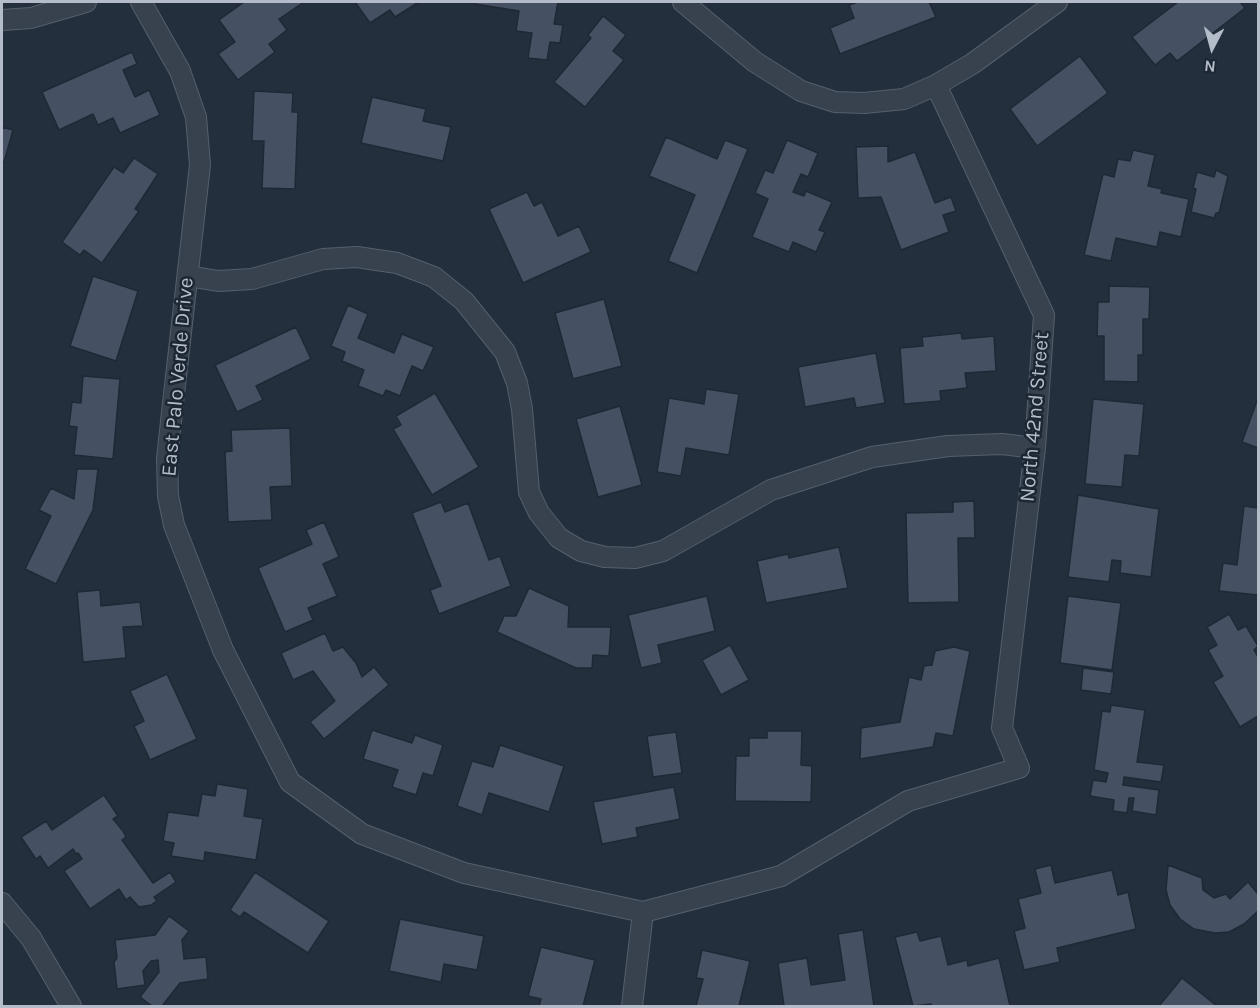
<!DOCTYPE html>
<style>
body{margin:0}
#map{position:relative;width:1260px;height:1008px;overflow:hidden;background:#242f3e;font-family:Karla,sans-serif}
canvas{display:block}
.frame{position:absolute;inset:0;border:3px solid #b4bcc9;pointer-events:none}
.north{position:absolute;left:1182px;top:18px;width:60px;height:60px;-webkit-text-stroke:4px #1d2633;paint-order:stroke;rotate:186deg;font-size:16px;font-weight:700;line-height:24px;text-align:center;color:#b4bcc9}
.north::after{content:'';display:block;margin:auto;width:21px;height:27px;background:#b4bcc9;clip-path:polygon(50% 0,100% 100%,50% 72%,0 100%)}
</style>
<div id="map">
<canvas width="1260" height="1008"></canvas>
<div class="frame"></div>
<div class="north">N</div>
</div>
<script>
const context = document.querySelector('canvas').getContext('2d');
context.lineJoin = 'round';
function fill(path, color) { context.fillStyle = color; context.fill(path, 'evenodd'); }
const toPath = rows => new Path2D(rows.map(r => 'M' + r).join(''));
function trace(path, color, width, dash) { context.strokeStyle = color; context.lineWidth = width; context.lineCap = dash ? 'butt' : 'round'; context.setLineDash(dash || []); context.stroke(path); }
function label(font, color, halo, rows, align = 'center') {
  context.font = font + ' Karla,sans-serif'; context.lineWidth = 5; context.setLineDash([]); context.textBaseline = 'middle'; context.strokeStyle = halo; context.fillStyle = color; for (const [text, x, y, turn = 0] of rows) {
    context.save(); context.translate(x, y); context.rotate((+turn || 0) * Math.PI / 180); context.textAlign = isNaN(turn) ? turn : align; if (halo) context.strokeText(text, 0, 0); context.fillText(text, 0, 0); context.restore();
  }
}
const building = toPath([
 [244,2,304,2,279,19,287,30,269,44,275,52,238,80,218,54,235,42,219,20,244,2],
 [355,2,419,2,395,17,390,10,370,23,355,2],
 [476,2,558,2,554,24,563,25,560,43,550,42,547,60,528,58,532,33,516,31,519,11,475,4,476,2],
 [858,2,929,2,936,17,840,54,830,28,854,18,849,5,858,2],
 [1178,2,1240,2,1245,8,1177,61,1170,53,1155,65,1132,37,1178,2],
 [603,16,626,35,613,51,624,60,585,107,554,82,591,38,588,35,603,16],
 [132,52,137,64,123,70,135,97,149,90,160,115,120,133,113,118,98,125,93,114,59,130,42,92,132,52],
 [1080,56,1108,93,1037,146,1010,109,1080,56],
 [254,91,293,93,292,112,298,112,295,189,262,188,264,141,252,141,254,91],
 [372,97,426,109,423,121,451,127,443,161,361,143,372,97],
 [2,127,13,130,4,162,2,162,2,127],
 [666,137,717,159,725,140,748,149,697,273,668,261,695,195,649,176,666,137],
 [787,140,818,153,808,177,801,174,793,192,804,196,806,191,832,202,819,230,825,232,816,252,793,242,789,252,752,237,768,199,755,193,765,170,773,173,787,140],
 [888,146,888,162,915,152,935,203,951,197,956,211,943,215,949,232,901,250,881,197,858,198,856,147,888,146],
 [1133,150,1155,155,1148,186,1162,189,1161,193,1189,199,1181,237,1160,232,1157,247,1116,238,1111,261,1084,255,1103,174,1114,177,1118,159,1130,161,1133,150],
 [134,158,158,174,135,209,139,211,102,263,84,250,80,255,62,242,114,167,123,173,134,158],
 [1216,170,1228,176,1219,213,1216,213,1214,218,1191,212,1196,189,1193,188,1197,172,1214,177,1216,170],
 [527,192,534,206,542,202,558,236,579,226,591,252,523,283,489,209,527,192],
 [93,276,138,291,116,361,70,346,93,276],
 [1109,286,1150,287,1149,319,1143,319,1143,355,1138,355,1138,382,1104,381,1104,336,1097,336,1098,302,1109,302,1109,286],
 [604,299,622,366,573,379,555,313,604,299],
 [348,305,368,314,358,338,394,353,402,334,434,347,423,371,412,366,400,396,386,390,383,396,358,386,364,370,342,361,345,352,331,346,348,305],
 [296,327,311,359,256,386,263,400,237,412,215,365,296,327],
 [961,333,962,339,994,336,996,371,965,373,967,388,940,391,941,401,904,404,900,348,923,346,922,337,961,333],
 [876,353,885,403,856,408,854,398,805,407,798,367,876,353],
 [83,376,120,379,113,459,74,455,77,427,69,426,72,402,81,403,83,376],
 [706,389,739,394,729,455,686,448,681,476,657,472,669,398,704,404,706,389],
 [435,393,479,467,432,495,393,429,401,425,396,416,435,393],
 [1258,398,1258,448,1242,442,1258,398],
 [1093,399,1144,404,1139,456,1125,455,1122,487,1085,484,1093,399],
 [620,406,642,485,598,497,576,419,620,406],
 [290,428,292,486,270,487,272,520,228,522,225,452,232,451,231,430,290,428],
 [77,469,98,469,93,510,56,584,25,569,51,516,39,510,51,488,74,499,77,469],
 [1078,495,1159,509,1151,577,1120,573,1121,561,1112,560,1109,582,1068,577,1078,495],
 [974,501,975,538,958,538,959,602,908,603,906,513,953,512,953,502,974,501],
 [441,502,445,512,468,503,489,560,500,556,511,586,439,614,430,590,441,586,412,513,441,502],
 [1244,506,1258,508,1258,595,1219,591,1223,563,1237,565,1244,506],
 [324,522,339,557,323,564,337,596,308,608,313,620,285,632,258,568,312,544,306,530,324,522],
 [839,547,848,588,766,603,757,561,788,554,789,558,839,547],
 [529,588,569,606,568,627,611,627,609,656,593,655,592,668,576,668,497,632,504,616,516,616,529,588],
 [100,590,101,606,140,602,143,626,123,627,126,658,83,662,77,592,100,590],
 [707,596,715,631,658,645,662,663,641,668,628,615,707,596],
 [1068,596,1121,603,1112,670,1060,663,1068,596],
 [1229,614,1238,630,1246,626,1258,646,1254,650,1258,657,1258,716,1240,727,1213,682,1223,676,1208,650,1217,645,1207,627,1229,614],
 [325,633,333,651,343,647,356,663,362,677,374,667,389,685,324,739,310,722,335,701,313,671,293,680,281,653,325,633],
 [730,645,749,680,721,695,702,660,730,645],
 [954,647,970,651,953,736,936,733,933,747,860,759,861,728,900,722,909,677,921,680,924,666,932,665,935,651,954,647],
 [1083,668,1114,672,1111,694,1081,690,1083,668],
 [167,674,197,739,150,760,134,726,144,721,130,691,167,674],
 [1111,705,1145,710,1137,762,1164,765,1161,782,1124,777,1123,785,1159,790,1156,815,1132,811,1134,798,1129,798,1127,813,1113,811,1114,800,1090,796,1093,780,1106,782,1108,773,1094,770,1102,711,1110,712,1111,705],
 [372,730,412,743,415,735,443,745,433,776,423,773,416,795,392,787,398,770,363,759,372,730],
 [767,731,802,731,801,765,812,766,811,802,735,801,736,756,749,756,749,738,767,738,767,731],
 [676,732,682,773,653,777,647,736,676,732],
 [500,745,564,766,549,812,489,793,482,815,457,806,472,761,493,767,500,745],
 [217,784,248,789,244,816,263,819,256,860,205,852,204,861,171,856,174,843,163,841,168,812,198,816,202,794,215,796,217,784],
 [674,787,680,819,636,828,638,837,602,844,593,802,674,787],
 [104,795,118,816,113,819,123,831,126,837,122,840,153,883,170,872,176,882,154,897,157,901,151,905,139,907,130,897,126,900,119,889,90,909,64,871,82,859,78,853,76,854,73,849,48,868,40,856,36,859,21,837,46,821,52,830,104,795],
 [1051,865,1055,883,1112,870,1118,895,1128,892,1136,929,1057,948,1060,962,1024,970,1014,931,1025,928,1018,899,1041,893,1035,869,1051,865],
 [1168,865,1202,878,1203,890,1214,898,1226,894,1230,899,1248,882,1258,894,1258,911,1244,924,1229,932,1215,933,1194,929,1180,919,1170,905,1166,890,1168,865],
 [255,872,329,921,308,953,244,912,240,917,230,910,255,872],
 [169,916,189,931,182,940,184,959,206,957,208,979,180,983,162,1006,152,1006,140,997,159,972,158,960,151,961,143,971,145,985,117,989,114,962,117,958,115,940,155,935,169,916],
 [400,919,484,936,477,970,444,964,441,982,389,971,400,919],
 [863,930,874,1006,784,1006,778,963,807,958,811,985,845,980,838,934,863,930],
 [917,932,920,941,941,936,948,965,967,960,968,966,999,958,1010,1006,932,1006,931,1004,913,1006,895,937,917,932],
 [541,947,595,960,583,1006,539,1006,541,999,528,996,541,947],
 [702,950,750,961,739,1006,696,1006,703,979,696,978,702,950],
 [1182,978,1217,1006,1159,1006,1182,978]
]);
const street = toPath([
 [141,2,180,71,196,117,200,165,173,403,167,459,168,496,174,525,223,650,290,782,362,834,464,873,643,912,781,876,908,801,1019,768,1002,728,1035,448,1044,315,936,85],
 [683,2,755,62,801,91,835,102,864,103,904,99,936,85,972,64,1057,2],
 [2,20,31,18,86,2],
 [188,276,218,281,252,279,323,259,357,257,397,263,434,277,464,301,505,352,517,383,522,409,529,492,539,513,559,538,581,551,605,557,635,558,663,551,771,490,872,457,948,446,1002,444,1035,448],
 [2,903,31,938,71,1006],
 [632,1006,643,912]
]);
const streetNames = [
 ["East Palo Verde Drive",178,377,-85],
 ["North 42nd Street",1035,417,-85]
];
fill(building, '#455162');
trace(building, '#1f2835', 1.5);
trace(street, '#565f6c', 22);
trace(street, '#38414e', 20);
label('21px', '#b4bcc9', '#1d2633', streetNames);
</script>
